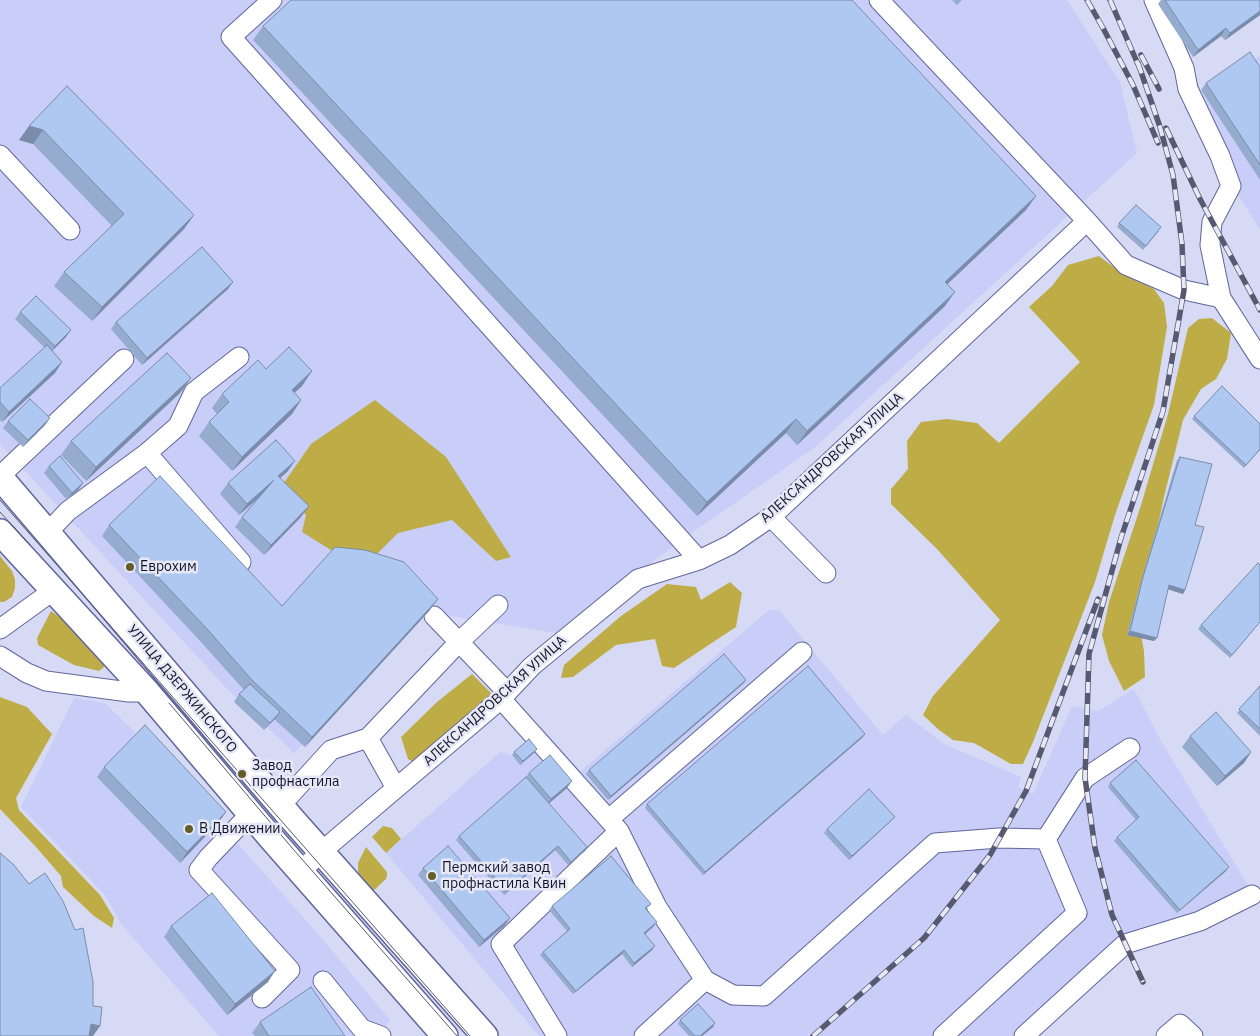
<!DOCTYPE html>
<meta charset="utf-8">
<style>
body{margin:0}
canvas{display:block;background:#d7daf4}
</style>
<canvas width="1260" height="1036"></canvas>
<script>
const context = document.querySelector('canvas').getContext('2d');
context.lineJoin = 'round';
function fill(path, color) { context.fillStyle = color; context.fill(path, 'evenodd'); }
const toPath = rows => new Path2D(rows.map(r => 'M' + r).join(''));
function trace(path, color, width, dash) { context.strokeStyle = color; context.lineWidth = width; context.lineCap = dash ? 'butt' : 'round'; context.setLineDash(dash || []); context.stroke(path); }
function label(font, color, halo, rows, align = 'center') {
  context.font = font + ' "IBM Plex Sans",sans-serif'; context.lineWidth = 5; context.setLineDash([]); context.textBaseline = 'middle'; context.strokeStyle = halo; context.fillStyle = color; for (const [text, x, y, turn = 0] of rows) {
    context.save(); context.translate(x, y); context.rotate((+turn || 0) * Math.PI / 180); context.textAlign = isNaN(turn) ? turn : align; if (halo) context.strokeText(text, 0, 0); context.fillText(text, 0, 0); context.restore();
  }
}
const built = toPath([
 [0,0,1067,0,1120,82,1137,153,814,448,696,530,556,633,425,612,294,753,231,693,0,444],
 [1260,56,1260,230,1184,107],
 [769,610,779,610,883,735,906,715,944,744,1021,777,1018,787,1033,794,1072,706,1098,711,1134,689,1160,739,1249,887,1177,920,1133,931,1115,941,1092,966,1013,1036,539,1036,386,853,500,752,512,755,542,728,581,771],
 [74,698,105,703,138,735,230,835,320,936,390,1020,378,1036,219,1036,122,925,105,895,21,807]
]);
const green = toPath([
 [1099,256,1123,274,1154,289,1164,303,1167,327,1154,405,1115,515,1095,582,1033,742,1023,764,1011,764,974,743,953,740,939,730,923,715,933,696,1000,620,937,549,891,504,891,489,908,469,907,441,921,422,947,419,977,423,999,443,1080,362,1029,307,1052,286,1068,265],
 [1212,318,1231,333,1227,359,1216,379,1201,389,1183,420,1164,497,1138,619,1144,651,1145,677,1124,691,1109,661,1102,635,1109,602,1141,505,1168,414,1188,328,1199,319],
 [375,400,446,457,511,557,496,561,452,520,398,533,377,554,334,552,302,532,306,515,281,487,311,444],
 [0,556,12,571,15,579,15,588,12,597,4,602,0,602],
 [730,582,742,593,736,627,674,668,662,666,655,639,616,645,573,677,561,678,564,665,621,616,667,584,696,587,701,600],
 [51,611,64,620,105,662,104,667,99,671,74,665,38,645,37,638],
 [472,674,495,697,413,762,408,759,401,737,437,702],
 [0,697,27,707,52,734,16,798,19,810,100,895,114,918,112,928,94,916,63,887,61,876,36,847,0,809],
 [383,826,392,828,401,839,386,853,372,837],
 [366,847,387,872,387,876,386,879,371,893,358,872,358,863]
]);
const minor = toPath([
 [272,0,231,37,699,560],
 [879,0,1087,221,1126,265,1184,290,1221,298,1260,359],
 [1154,0,1184,68,1188,89,1220,156,1231,186,1212,222,1210,245,1221,298],
 [0,155,70,230],
 [147,453,241,562],
 [0,476,124,359],
 [771,517,826,573],
 [48,532,68,511,147,453,178,426,194,392,239,357],
 [434,616,507,692],
 [0,629,54,590],
 [0,656,27,673,46,681,129,692,147,692],
 [501,699,619,831,501,944,557,1036],
 [396,788,368,738,459,642,498,605],
 [281,805,331,750,368,738],
 [251,813,208,858,199,870,290,970,262,998],
 [609,819,802,652],
 [619,831,657,907,705,980],
 [301,871,321,852,501,699,532,666,638,579,699,560,730,545,771,517,1087,221],
 [323,981,362,1029,381,1036],
 [644,1036,705,980,733,995,764,996,935,843,999,838,1046,839],
 [943,1036,1077,913,1046,839,1085,778,1130,748],
 [1024,1036,1125,944,1200,921,1252,895],
 [1166,1036,1180,1024,1193,1036]
]);
const major = toPath([
 [0,477,292,819,485,1036],
 [0,532,147,692,271,838,445,1036]
]);
const tram = toPath([
 [0,500,470,1036],
 [0,512,30,545],
 [169,703,293,849,457,1036]
]);
const rail = toPath([
 [1087,0,1103,28,1133,85,1158,143],
 [1110,0,1140,69],
 [1141,55,1159,89],
 [1138,63,1160,127,1173,175,1182,244,1184,290,1163,411,1121,538,1089,654,1085,778,1095,848,1112,915,1143,982],
 [1166,128,1200,199,1260,310],
 [813,1036,924,938,990,855,1026,791,1098,599]
]);
const wall = toPath([
 [952,0,962,0,957,5],
 [1161,0,1260,0,1260,15,1225,40,1221,36,1193,57,1158,4],
 [263,26,1036,196,1026,210,947,284,945,306,797,445,786,433,697,516,253,40],
 [1260,67,1260,180,1201,90,1206,83],
 [67,86,194,215,184,229,92,321,54,286,64,272,112,226,33,144,19,140],
 [1119,223,1159,231,1143,250,1117,227],
 [233,282,228,289,142,365,111,329,116,322],
 [20,312,66,337,52,351,62,362,55,373,2,422,0,420,0,388,45,348,15,319],
 [266,369,312,371,302,386,294,393,301,400,292,414,232,471,199,436,209,422,217,414,212,408,222,394],
 [181,392,86,481,61,455,71,441],
 [1194,416,1260,424,1260,450,1244,468,1192,419],
 [50,418,45,425,23,447,3,428,8,421],
 [1180,457,1195,525,1185,590,1183,594,1168,589,1154,641,1127,635,1141,581,1177,460],
 [295,461,287,472,280,478,301,517,264,555,235,527,242,517,259,498,239,515,220,494,228,483],
 [49,466,83,483,78,490,67,500,44,473],
 [109,525,282,606,430,610,305,747,274,719,264,730,234,702,239,694,244,690,200,641,102,536],
 [1260,565,1260,622,1230,658,1198,629,1201,625],
 [744,683,608,800,586,774,589,770],
 [1260,686,1260,736,1237,713],
 [865,734,863,737,703,875,645,808,647,804],
 [1190,736,1251,752,1244,763,1217,786,1182,747],
 [514,752,535,752,520,765,512,755],
 [104,767,226,812,218,823,180,863,97,777],
 [529,773,567,788,549,803,585,851,568,865,555,850,504,895,456,840,459,836,526,777],
 [1110,783,1226,871,1177,913,1114,841,1117,837,1136,820,1108,787],
 [895,817,892,820,849,860,824,833,827,829],
 [423,868,510,918,504,926,479,947,418,875],
 [651,904,646,909,654,926,645,934,652,950,632,967,622,954,573,994,540,955,543,952,567,931,549,910,552,906],
 [171,926,268,982,227,1015,164,937],
 [680,1020,715,1023,713,1027,702,1036,689,1036,678,1024],
 [260,1022,345,1036,255,1036,252,1033]
]);
const shadedWall = toPath([
 [1260,11,1260,15,1225,40,1230,33],
 [1226,28,1221,36,1193,57,1198,50],
 [29,126,43,130,33,144,19,140],
 [1036,196,1026,210,935,296,945,282],
 [194,215,184,229,92,321,102,307],
 [233,282,228,289,142,365,147,358],
 [955,292,945,306,797,445,807,431],
 [71,330,66,337,50,353,55,346],
 [62,362,55,373,2,422,9,412],
 [312,371,302,386,282,404,292,390],
 [191,378,181,392,86,481,96,467],
 [301,400,292,414,232,471,242,457],
 [50,418,45,425,23,447,28,440],
 [796,419,786,433,697,516,707,502],
 [295,461,287,472,270,487,278,476],
 [274,480,267,490,239,515,247,504],
 [83,483,78,490,67,500,72,493],
 [309,506,301,517,264,555,271,545],
 [1169,585,1185,590,1183,594,1167,589],
 [438,599,430,610,305,747,312,737],
 [1130,631,1157,638,1154,641,1127,635],
 [746,680,744,683,608,800,611,796],
 [280,712,275,719,264,730,270,723],
 [865,734,863,737,703,875,705,872],
 [537,749,535,752,520,765,523,761],
 [1251,752,1244,763,1217,786,1225,776],
 [572,781,567,788,546,806,551,799],
 [226,812,218,823,180,863,187,852],
 [895,817,892,820,849,860,852,856],
 [558,846,555,850,504,895,507,891],
 [587,847,585,851,568,865,571,862],
 [1229,867,1226,871,1177,913,1180,910],
 [510,918,504,926,479,947,484,940],
 [657,922,654,926,642,937,644,933],
 [655,946,652,950,632,967,634,963],
 [624,950,622,954,573,994,576,991],
 [275,971,268,982,227,1015,235,1004],
 [715,1023,713,1027,702,1036,700,1036],
 [91,1024,100,1026,93,1036,83,1036]
]);
const building = toPath([
 [291,0,852,0,1036,196,945,282,955,292,807,431,796,419,707,502,263,26,291,0],
 [1165,0,1260,0,1260,11,1230,33,1226,28,1198,50,1165,0],
 [1250,52,1260,67,1260,165,1206,83,1250,52],
 [67,86,194,215,102,307,64,272,124,214,43,130,29,126,67,86],
 [1136,205,1161,227,1146,246,1119,223,1136,205],
 [202,247,233,282,147,358,116,322,202,247],
 [36,296,71,330,55,346,20,312,36,296],
 [47,345,62,362,9,412,0,402,0,388,47,345],
 [289,347,312,371,292,390,301,400,242,457,209,422,229,402,222,394,258,360,266,369,289,347],
 [167,353,191,378,96,467,71,441,167,353],
 [1222,386,1260,424,1260,449,1246,465,1194,416,1222,386],
 [30,399,50,418,28,440,8,421,30,399],
 [276,440,295,461,278,476,309,506,271,545,242,517,274,480,247,504,228,483,276,440],
 [60,456,83,483,72,493,49,466,60,456],
 [1180,457,1212,464,1195,525,1204,527,1185,590,1169,585,1157,638,1130,631,1143,577,1180,457],
 [160,476,282,606,335,547,365,550,404,562,438,599,312,737,252,680,208,630,109,525,160,476],
 [1258,563,1260,565,1260,622,1232,655,1201,625,1258,563],
 [724,654,746,680,611,796,589,770,724,654],
 [808,666,865,734,705,872,647,804,808,666],
 [250,684,280,712,270,723,239,694,250,684],
 [1260,686,1260,729,1239,709,1260,686],
 [1216,712,1251,752,1225,776,1190,736,1216,712],
 [145,725,226,812,187,852,104,767,145,725],
 [529,739,537,749,523,761,514,752,529,739],
 [550,755,572,781,551,799,529,773,550,755],
 [1136,760,1229,867,1180,910,1117,837,1139,817,1110,783,1136,760],
 [526,777,587,847,571,862,558,846,507,891,459,836,526,777],
 [869,789,895,817,852,856,827,829,869,789],
 [448,846,510,918,484,940,423,868,448,846],
 [0,853,13,864,29,884,45,873,63,901,75,930,83,928,93,982,93,1006,102,1007,100,1026,91,1024,89,1036,0,1036,0,853],
 [611,856,651,904,645,908,657,922,644,933,655,946,634,963,624,950,576,991,543,952,570,929,552,906,611,856],
 [212,893,275,971,235,1004,171,926,212,893],
 [311,987,345,1036,269,1036,260,1022,311,987],
 [698,1004,715,1023,700,1036,695,1036,680,1020,698,1004]
]);
const markers = [
 [130,567,5,"#655c29"],
 [242,774,5,"#655c29"],
 [189,829,5,"#655c29"],
 [432,876,5,"#655c29"]
];
const streetNames = [
 ["АЛЕКСАНДРОВСКАЯ УЛИЦА",832,458,-42],
 ["УЛИЦА ДЗЕРЖИНСКОГО",182,689,50],
 ["АЛЕКСАНДРОВСКАЯ УЛИЦА",495,701,-42]
];
const poiNames = [
 ["Еврохим",140,567],
 ["Завод",252,766],
 ["профнастила",252,782],
 ["В Движении",199,829],
 ["Пермский завод",442,868],
 ["профнастила Квин",442,884]
];
fill(built, '#c9cef8');
fill(green, '#bead46');
trace(minor, '#61659d', 21);
trace(major, '#61659d', 28);
trace(minor, '#fff', 19);
trace(major, '#fff', 25);
trace(tram, '#575971', 1);
trace(rail, '#575971', 5.5);
trace(rail, '#e7e8f5', 4, [11]);
fill(wall, '#96accf');
fill(shadedWall, '#7a8ca9');
fill(building, '#afc8f1');
trace(building, '#7a8ca9', 1);
for (const [x, y, r, color] of markers) { const dot = new Path2D(); dot.arc(x, y, r, 0, 2 * Math.PI); context.fillStyle = color; context.fill(dot); trace(dot, '#e7e8f5', 2); }
label('14px', '#13142b', '#e7e8f5', streetNames);
label('14px', '#13142b', '#e7e8f5', poiNames, 'left');
</script>
